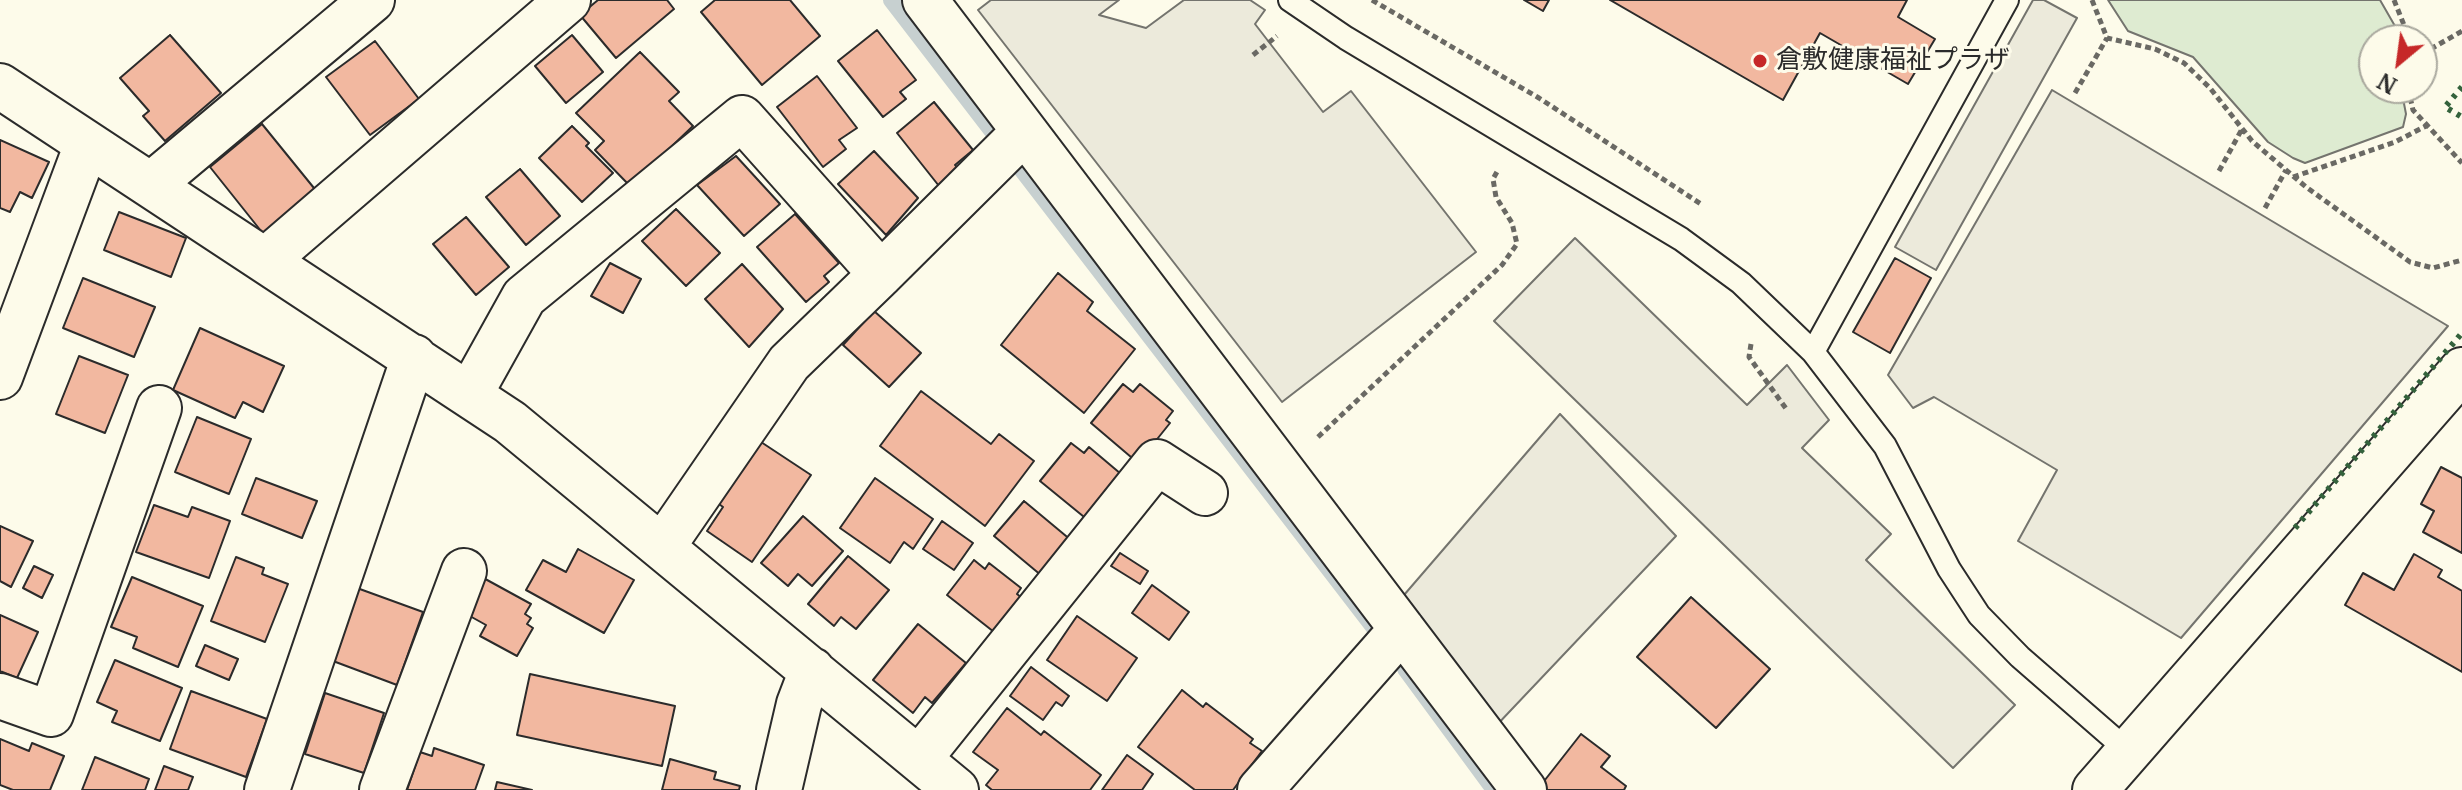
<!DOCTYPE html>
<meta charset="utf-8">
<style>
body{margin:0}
#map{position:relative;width:2462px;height:790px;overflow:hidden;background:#fdfbea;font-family:Merriweather,serif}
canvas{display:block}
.north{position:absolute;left:2358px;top:24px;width:80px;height:80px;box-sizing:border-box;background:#fdfbea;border:2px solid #a9a89e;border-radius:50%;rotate:209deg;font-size:22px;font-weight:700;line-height:32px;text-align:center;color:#2b2b2b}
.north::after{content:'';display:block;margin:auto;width:28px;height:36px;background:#c62828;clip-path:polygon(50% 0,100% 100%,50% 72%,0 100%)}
</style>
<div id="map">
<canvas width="2462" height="790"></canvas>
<div class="north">N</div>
</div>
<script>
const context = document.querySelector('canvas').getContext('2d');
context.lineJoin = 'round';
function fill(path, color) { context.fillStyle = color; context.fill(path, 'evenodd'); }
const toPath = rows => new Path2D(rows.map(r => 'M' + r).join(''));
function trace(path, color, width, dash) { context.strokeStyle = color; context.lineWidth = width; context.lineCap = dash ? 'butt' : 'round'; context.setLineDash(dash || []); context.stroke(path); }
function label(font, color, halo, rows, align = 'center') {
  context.font = font + ' Merriweather,"Noto Sans JP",serif'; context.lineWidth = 6; context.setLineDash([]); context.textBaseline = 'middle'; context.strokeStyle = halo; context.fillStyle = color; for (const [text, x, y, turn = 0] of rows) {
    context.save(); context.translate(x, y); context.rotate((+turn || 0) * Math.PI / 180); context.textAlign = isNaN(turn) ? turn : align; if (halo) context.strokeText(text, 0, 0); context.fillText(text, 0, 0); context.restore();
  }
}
const green = toPath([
 [2108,0,2380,0,2403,40,2374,40,2374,88,2401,88,2406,114,2403,127,2305,163,2293,158,2268,142,2193,57,2128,31,2108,0]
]);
const parking = toPath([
 [991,0,1119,0,1099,15,1146,28,1184,0,1250,0,1265,10,1255,24,1323,112,1351,91,1476,252,1282,402,978,10,991,0],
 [2033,0,2044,0,2077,18,1936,270,1895,247,2033,0],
 [2052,90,2448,326,2181,638,2018,541,2057,470,1934,397,1913,408,1888,375,2052,90],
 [1575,238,1747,405,1787,365,1829,420,1802,448,1891,534,1866,560,2015,705,1953,768,1494,321,1575,238],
 [1560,414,1676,536,1494,728,1398,602,1560,414]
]);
const stream = toPath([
 [891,0,1384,641],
 [1405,669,1494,790]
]);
const building = toPath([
 [598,0,667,0,674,9,616,58,580,15,598,0],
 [715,0,790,0,820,36,762,85,701,12,715,0],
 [1524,0,1549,0,1543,11,1524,0],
 [1610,0,1907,0,1898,17,1935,39,1908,84,1820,33,1783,100,1610,0],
 [877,30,916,80,900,92,906,99,883,117,838,61,877,30],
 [170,35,221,93,165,141,143,116,149,111,120,78,170,35],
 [572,35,603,72,566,103,535,66,572,35],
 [375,41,419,99,370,135,326,77,375,41],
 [640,52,679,92,669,101,693,126,630,186,595,150,604,141,576,113,640,52],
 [817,76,857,128,839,140,846,149,823,167,777,107,817,76],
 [934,102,973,150,955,165,959,170,939,186,897,133,934,102],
 [262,124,318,193,265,236,210,167,262,124],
 [572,126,589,143,586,146,613,173,582,202,539,158,572,126],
 [0,140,49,162,32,198,20,192,10,212,0,208,0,140],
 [874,151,918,198,886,235,838,184,874,151],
 [736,156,780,204,744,236,697,185,736,156],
 [520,169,560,216,526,245,486,197,520,169],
 [676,209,720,253,686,286,642,241,676,209],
 [119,212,186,238,171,277,104,250,119,212],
 [795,214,839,263,824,276,829,282,806,302,757,247,795,214],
 [466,217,509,267,476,295,433,244,466,217],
 [1895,258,1931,278,1890,353,1853,332,1895,258],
 [610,263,641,279,623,313,591,296,610,263],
 [742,264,783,309,749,347,705,299,742,264],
 [1058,273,1093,302,1087,311,1135,349,1084,413,1001,345,1058,273],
 [83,278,155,307,134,357,63,328,83,278],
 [874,311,921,353,889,387,843,345,874,311],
 [200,328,284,366,263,412,243,402,235,418,173,390,200,328],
 [79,356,128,375,105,433,56,414,79,356],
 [1123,384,1133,392,1140,384,1173,411,1166,420,1170,423,1138,463,1091,423,1123,384],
 [921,391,991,444,999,434,1034,461,985,526,880,446,921,391],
 [197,417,251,439,229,494,175,472,197,417],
 [761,442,811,475,752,562,707,531,723,507,719,504,761,442],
 [1071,443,1084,453,1089,447,1121,474,1089,521,1040,481,1071,443],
 [2441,467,2462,478,2462,553,2423,532,2434,511,2421,504,2441,467],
 [256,478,317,501,302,538,242,514,256,478],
 [875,478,933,519,913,549,904,542,890,563,840,528,875,478],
 [1024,501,1072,541,1042,576,994,536,1024,501],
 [154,505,188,517,192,507,230,521,209,578,136,552,154,505],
 [803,516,843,551,812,586,798,574,788,586,761,563,803,516],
 [942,521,973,543,954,570,923,549,942,521],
 [0,526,33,541,11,587,0,581,0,526],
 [578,549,634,580,604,633,526,590,543,560,566,572,578,549],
 [1120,553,1148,571,1140,584,1111,566,1120,553],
 [2414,554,2442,570,2438,577,2462,591,2462,672,2345,605,2363,573,2394,590,2414,554],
 [848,556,889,590,856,629,841,617,834,626,808,604,848,556],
 [236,557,264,568,262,574,288,584,265,642,211,621,236,557],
 [974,560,985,569,989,563,1021,588,1017,594,1022,598,994,632,947,595,974,560],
 [34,566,53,575,42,598,23,588,34,566],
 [478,575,531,604,525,614,531,618,527,624,533,628,517,656,480,636,486,625,459,610,478,575],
 [132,577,203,606,178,667,133,648,137,637,111,627,132,577],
 [1152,585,1189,612,1169,640,1132,613,1152,585],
 [357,588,423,612,397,685,317,655,357,588],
 [1691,597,1770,669,1716,728,1637,657,1691,597],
 [0,615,38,632,17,678,0,671,0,615],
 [1077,616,1137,658,1107,701,1047,660,1077,616],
 [918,624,966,663,932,703,925,697,913,713,873,680,918,624],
 [205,645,238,659,229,680,196,666,205,645],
 [115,660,182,688,160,741,112,722,117,711,97,702,115,660],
 [1031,667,1069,696,1062,706,1056,702,1043,720,1010,696,1031,667],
 [530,674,675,706,662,766,517,735,530,674],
 [1182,690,1203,707,1206,703,1253,739,1250,743,1262,751,1233,790,1195,790,1138,747,1182,690],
 [191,691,267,719,246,777,170,749,191,691],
 [325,693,384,713,364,773,305,754,325,693],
 [1007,708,1041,735,1044,731,1101,775,1090,790,992,790,986,785,998,770,973,752,1007,708],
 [1581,734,1610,756,1601,767,1626,786,1624,790,1547,790,1541,785,1581,734],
 [0,739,29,751,32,743,64,756,50,790,13,790,0,785,0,739],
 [434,748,484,765,475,790,407,790,420,752,432,756,434,748],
 [1127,755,1153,774,1142,790,1102,790,1127,755],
 [95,757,149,779,145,790,82,790,95,757],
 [670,759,716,772,714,779,740,786,739,790,662,790,670,759],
 [164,766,193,777,188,790,155,790,164,766],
 [497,782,532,790,495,790,497,782]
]);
const path = toPath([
 [1372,0,1539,98,1701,204],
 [2092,0,2107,38,2155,49,2184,63,2210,88,2252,141,2306,187,2410,262,2433,268,2462,260],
 [2394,0,2410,40],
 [2422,54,2462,31],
 [1253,55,1277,36],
 [2408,88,2413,110,2462,163],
 [2075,93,2107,38],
 [2219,171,2242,129],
 [2293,177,2395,142,2426,126],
 [2265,208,2286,170],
 [1751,344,1749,357,1787,410],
 [1318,437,1502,265,1517,244,1512,223,1496,197,1493,179,1498,170]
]);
const service = toPath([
 [1290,0,1346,38,1681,239,1741,283,1813,352,1885,446,1949,569,1979,615,2020,657,2128,751],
 [1813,352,2007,0]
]);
const minor = toPath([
 [925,0,1524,790],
 [0,86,510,422,956,790],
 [151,185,372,0],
 [266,260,568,0],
 [0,377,87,144],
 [470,394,524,297,742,118,881,274,1024,132],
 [663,546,789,363,881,274],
 [0,696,51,714,159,408],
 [919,759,1157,462,1205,493],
 [267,790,414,357],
 [382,790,464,571],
 [779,790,799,704,812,670],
 [1260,790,1402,629],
 [2095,790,2462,370]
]);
const hedge = toPath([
 [2462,87,2445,107,2462,117],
 [2295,528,2462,333]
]);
const markers = [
 [1760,61,8,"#c62828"]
];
const poiNames = [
 ["倉敷健康福祉プラザ",1776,61]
];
fill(green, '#deebd1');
trace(green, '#74746e', 2);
fill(parking, '#eceadb');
trace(parking, '#74746e', 2);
trace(stream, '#c7d0d0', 16);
fill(building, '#f2b8a0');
trace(building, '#2b2b2b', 2);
trace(service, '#2b2b2b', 26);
trace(minor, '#2b2b2b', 48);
trace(path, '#6a6964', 5, [6, 4]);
trace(service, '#fdfbea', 22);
trace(minor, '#fdfbea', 44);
trace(hedge, '#34623c', 6, [4, 6]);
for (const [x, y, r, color] of markers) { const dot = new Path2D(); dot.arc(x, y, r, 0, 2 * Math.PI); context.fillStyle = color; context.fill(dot); trace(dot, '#fdfbea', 3); }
label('26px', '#2b2b2b', '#fdfbea', poiNames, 'left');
</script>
